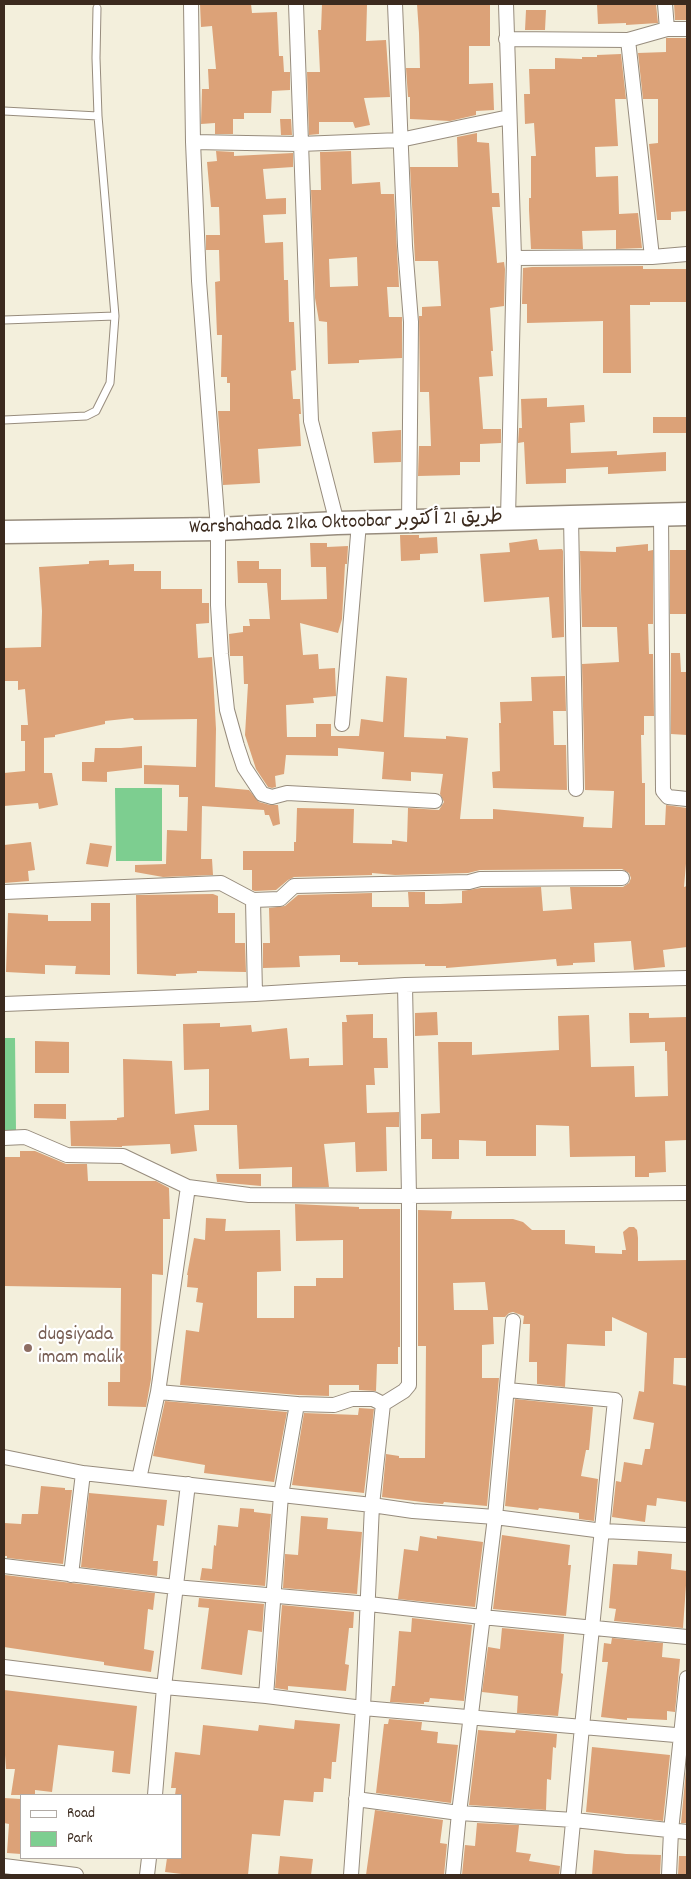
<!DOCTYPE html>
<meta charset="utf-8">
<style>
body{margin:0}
#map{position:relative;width:691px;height:1879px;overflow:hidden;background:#f3efdc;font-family:Dekko,sans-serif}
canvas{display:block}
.frame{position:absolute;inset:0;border:5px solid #3b2a1e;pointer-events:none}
.legend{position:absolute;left:20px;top:1794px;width:162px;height:65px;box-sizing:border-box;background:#fff;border:1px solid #b1aaa5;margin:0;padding:6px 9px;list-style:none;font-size:15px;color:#3b2a1e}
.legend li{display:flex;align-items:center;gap:10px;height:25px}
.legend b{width:25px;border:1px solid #b1aaa5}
</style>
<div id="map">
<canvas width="691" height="1879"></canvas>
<div class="frame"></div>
<ul class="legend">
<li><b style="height:6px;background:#fff"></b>Road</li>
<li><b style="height:14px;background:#7dce90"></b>Park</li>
</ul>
</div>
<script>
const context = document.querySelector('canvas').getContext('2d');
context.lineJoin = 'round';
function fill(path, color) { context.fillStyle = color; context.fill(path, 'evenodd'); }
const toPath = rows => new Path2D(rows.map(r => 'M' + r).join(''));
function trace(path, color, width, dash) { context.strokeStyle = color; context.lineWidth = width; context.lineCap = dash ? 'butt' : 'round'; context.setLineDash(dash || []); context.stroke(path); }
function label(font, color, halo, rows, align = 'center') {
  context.font = font + ' Dekko,"Playpen Sans Arabic",sans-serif'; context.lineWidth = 4.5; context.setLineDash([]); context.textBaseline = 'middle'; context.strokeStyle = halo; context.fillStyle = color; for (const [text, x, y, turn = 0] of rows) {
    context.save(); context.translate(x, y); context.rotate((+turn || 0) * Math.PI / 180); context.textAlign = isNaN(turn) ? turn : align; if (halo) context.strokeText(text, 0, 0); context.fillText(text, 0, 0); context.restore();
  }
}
const green = toPath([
 [115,788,162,788,162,861,116,861],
 [4,1038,15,1038,16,1132,4,1132]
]);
const building = toPath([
 [200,4,251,4,252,13,277,12,279,56,283,56,284,72,290,72,290,90,272,91,271,113,244,113,244,119,233,119,233,134,215,134,215,123,201,124,202,89,209,89,208,69,216,69,212,26,201,27],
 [322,4,367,5,366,41,386,40,390,97,364,98,370,125,355,128,353,122,319,122,319,134,309,135,307,72,320,72,318,30,321,30],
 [417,4,490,4,490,46,469,46,469,84,493,83,494,110,476,111,476,115,450,121,410,119,410,97,408,97,406,68,420,68,419,33],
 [597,4,656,4,658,23,626,25,626,23,598,24],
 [674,4,687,4,687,20,675,20],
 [526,10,546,10,545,30,525,30],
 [666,38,687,38,687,211,671,212,671,220,657,220,649,144,658,143,658,99,643,99,638,53,666,52],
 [621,54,626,99,615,99,618,146,595,147,596,177,618,176,619,214,638,213,642,248,616,249,616,230,582,231,583,249,531,249,529,210,529,198,531,198,531,156,536,156,534,123,525,124,524,94,530,94,529,69,555,69,555,58,582,59,582,57,597,57,597,55],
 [280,119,291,119,292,135,281,135],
 [477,133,477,142,489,143,492,193,499,193,500,207,492,207,497,263,504,262,505,269,504,306,490,308,493,351,491,351,493,376,479,377,483,429,501,429,501,443,480,444,480,462,460,462,460,475,418,476,419,446,431,446,429,392,420,392,419,316,422,316,422,307,441,306,438,261,415,261,410,167,458,167,457,137],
 [216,151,234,152,234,156,293,153,293,167,263,169,266,199,286,198,286,214,263,215,265,243,283,242,284,280,288,280,289,322,294,322,296,370,291,371,293,399,300,399,301,414,299,414,301,446,258,449,260,483,223,485,218,411,230,411,230,383,227,383,227,377,221,377,222,335,217,335,215,282,220,281,219,250,206,250,206,235,220,235,219,207,211,207,207,162,217,161],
 [351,151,352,184,380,182,381,194,394,194,399,287,387,287,389,317,402,317,402,358,359,360,359,363,328,364,327,322,319,321,315,298,311,190,321,190,320,152],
 [357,257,358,286,330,287,329,259],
 [643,266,643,269,687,269,687,302,650,302,650,305,630,305,631,373,603,373,603,321,527,323,527,304,522,304,523,268,532,267],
 [547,398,547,407,584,405,585,422,570,423,571,453,617,451,617,455,666,452,666,471,608,474,608,467,566,469,566,483,526,484,524,442,518,443,519,428,522,428,521,399],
 [653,417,687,417,687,433,653,433],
 [401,430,401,462,374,463,372,432],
 [400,535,419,535,419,538,437,537,438,553,420,554,420,560,401,561],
 [537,539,539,550,562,549,563,551,564,637,552,638,549,597,484,602,480,554,510,552,509,543],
 [310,543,327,543,327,547,348,546,347,564,345,564,342,619,338,633,300,623,303,655,318,654,319,669,335,668,336,696,313,698,314,703,286,705,287,737,316,737,316,724,331,724,331,736,359,736,361,719,383,722,386,676,407,678,404,737,446,739,446,736,468,738,460,819,493,819,493,809,584,817,583,827,612,828,614,791,585,790,582,664,619,662,617,627,582,627,580,551,616,552,616,547,648,544,648,551,653,550,653,624,648,624,649,654,653,654,654,716,644,716,644,735,641,735,642,783,645,783,645,825,665,825,666,805,687,808,687,852,684,887,687,886,687,947,663,950,665,967,634,970,631,941,594,943,595,962,573,963,573,965,557,966,556,959,446,968,446,966,425,966,425,964,358,965,358,962,340,962,340,955,299,956,300,967,263,968,263,943,270,943,269,908,285,906,298,895,372,893,372,907,409,907,408,892,425,892,425,904,440,904,462,903,462,891,481,888,541,887,543,911,572,909,570,887,623,887,629,883,631,878,629,873,622,869,480,870,468,873,395,875,372,873,372,875,294,877,288,880,276,890,255,891,252,890,252,870,243,870,243,851,294,851,294,842,296,842,297,808,354,809,353,843,392,844,392,840,407,842,408,808,439,810,444,802,440,794,443,774,411,772,411,781,382,779,384,752,338,748,338,756,286,755,284,774,275,776,276,787,272,788,268,787,256,769,245,735,248,684,244,684,243,656,230,656,229,634,243,632,243,626,250,626,249,619,270,619,267,583,238,583,237,561,259,561,259,569,281,569,281,600,327,599,326,567,311,567],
 [670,550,687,550,687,614,670,614],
 [109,560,109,565,134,564,134,571,161,571,161,589,202,589,202,603,209,603,209,623,196,624,198,658,212,657,216,729,215,787,249,790,259,802,270,805,278,805,280,824,273,826,269,815,265,815,264,810,202,806,201,859,212,859,213,875,163,877,135,872,135,865,166,864,167,830,187,831,188,797,179,797,179,785,144,784,144,765,196,767,197,719,134,720,133,718,105,721,105,724,55,735,55,737,44,738,44,773,52,773,58,805,39,809,38,803,4,806,4,773,25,771,25,741,21,741,21,725,28,725,25,689,18,690,18,681,4,681,4,648,41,647,42,611,39,567,89,564,89,561],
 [671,653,680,653,681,672,687,672,687,735,671,734],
 [565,676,566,711,553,711,554,745,566,745,567,790,493,788,492,772,500,771,499,723,501,723,500,702,532,701,531,677],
 [142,746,142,768,107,772,107,782,82,781,82,762,94,762,95,748,121,748],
 [31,842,35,870,28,871,29,881,4,883,4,845],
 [90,843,112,846,108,867,86,864],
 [213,894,218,896,218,913,235,913,235,943,245,943,246,972,197,971,197,973,176,974,176,976,137,974,136,895],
 [91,903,110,903,110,975,75,974,76,966,45,965,45,974,6,972,8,913,48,915,48,921,91,921],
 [437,1012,438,1035,415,1036,415,1013],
 [629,1013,649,1013,649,1018,687,1017,687,1140,665,1141,666,1172,649,1173,649,1177,635,1177,635,1156,570,1157,569,1126,536,1125,536,1156,486,1156,486,1141,459,1140,459,1159,432,1159,432,1139,421,1139,421,1114,440,1113,438,1042,472,1042,472,1055,559,1050,558,1016,589,1015,591,1067,634,1066,635,1097,668,1096,667,1051,665,1051,665,1042,630,1043],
 [373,1014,373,1038,387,1038,388,1068,374,1068,375,1085,366,1085,367,1113,399,1112,399,1127,386,1127,387,1171,356,1172,355,1142,324,1144,329,1187,292,1187,292,1167,239,1169,237,1125,194,1125,197,1151,171,1154,170,1144,122,1146,122,1147,71,1146,70,1121,117,1120,117,1118,124,1117,123,1059,172,1061,175,1114,209,1110,209,1069,184,1070,183,1024,220,1023,220,1027,251,1025,252,1032,287,1028,290,1059,309,1058,309,1066,343,1065,342,1022,347,1022,346,1015],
 [35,1041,69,1042,69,1073,35,1073],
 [34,1104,66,1104,66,1119,34,1118],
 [20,1151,35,1151,66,1164,87,1164,88,1181,156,1181,169,1188,170,1219,163,1219,163,1275,152,1274,151,1379,146,1407,108,1406,108,1382,120,1382,121,1288,4,1286,4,1157,20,1157],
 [216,1174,261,1174,261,1186,217,1182],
 [295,1204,359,1207,359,1209,400,1209,400,1347,398,1347,398,1364,377,1364,376,1391,359,1390,359,1385,329,1385,329,1396,298,1395,180,1385,186,1330,199,1332,203,1303,196,1302,198,1288,187,1287,188,1275,187,1275,194,1238,205,1240,206,1218,226,1219,225,1231,280,1230,281,1271,257,1272,257,1318,294,1318,294,1286,316,1286,316,1278,343,1278,343,1240,296,1241],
 [418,1210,452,1211,451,1219,513,1219,523,1222,532,1230,565,1230,565,1244,595,1246,595,1253,622,1254,622,1250,626,1250,623,1232,629,1227,634,1227,637,1230,638,1238,638,1261,687,1260,687,1358,674,1358,673,1384,687,1386,687,1502,657,1498,656,1506,647,1505,645,1522,612,1517,616,1481,621,1482,624,1462,642,1465,645,1449,650,1449,654,1423,633,1419,639,1391,644,1392,647,1333,612,1317,612,1331,605,1331,605,1346,567,1344,565,1387,537,1384,537,1362,529,1362,530,1324,523,1324,524,1316,513,1312,509,1313,505,1317,493,1317,494,1344,482,1345,482,1378,499,1378,487,1506,444,1502,443,1504,430,1503,382,1497,386,1454,399,1456,399,1458,425,1458,426,1346,418,1346],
 [485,1282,488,1310,454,1310,453,1283],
 [515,1399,593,1407,589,1450,586,1450,581,1476,598,1479,594,1521,579,1519,579,1513,539,1508,538,1510,505,1506],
 [165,1401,287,1412,274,1482,204,1473,205,1465,153,1456],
 [359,1408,374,1409,364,1493,292,1485,304,1413,358,1415],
 [41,1486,65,1488,65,1490,72,1490,63,1564,7,1558,7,1556,4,1556,4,1523,21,1524,22,1514,38,1514],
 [89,1493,167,1500,164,1526,157,1525,153,1561,158,1561,157,1576,81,1567],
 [240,1508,254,1509,254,1512,271,1514,265,1586,200,1580,202,1568,212,1569,214,1545,216,1546,218,1525,238,1527],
 [301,1516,328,1518,327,1529,362,1532,357,1594,283,1588,285,1554,298,1555],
 [502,1535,570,1545,568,1565,571,1565,566,1616,493,1609],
 [420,1536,437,1539,437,1536,483,1542,475,1607,398,1599,404,1549,418,1551],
 [638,1551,672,1554,671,1569,687,1571,683,1628,614,1621,616,1609,609,1608,613,1564,637,1565],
 [5,1575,155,1593,153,1610,148,1609,144,1649,154,1651,151,1672,104,1665,104,1662,4,1647],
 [199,1598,264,1604,262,1632,248,1630,242,1675,201,1669,209,1608,198,1607],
 [282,1605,354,1612,353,1628,349,1628,345,1664,349,1665,346,1691,288,1686,288,1690,275,1688],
 [412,1618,472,1625,464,1701,430,1698,429,1702,424,1702,424,1704,390,1702,392,1686,395,1686,399,1631,411,1632],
 [502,1628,564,1634,561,1673,563,1674,558,1716,517,1713,518,1696,482,1692,488,1647,500,1649],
 [612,1638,663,1643,662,1657,680,1659,675,1712,667,1711,667,1720,627,1718,627,1720,601,1717,608,1662,602,1662,604,1643,611,1644],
 [4,1690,137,1706,130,1774,112,1772,114,1751,58,1745,52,1792,35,1790,35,1795,11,1795,15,1769,6,1769,5,1755,4,1755],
 [389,1719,422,1722,421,1730,438,1732,437,1743,458,1745,451,1803,376,1793,384,1724,388,1724],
 [295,1720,340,1724,336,1762,332,1762,331,1779,324,1778,323,1792,314,1792,313,1802,284,1800,280,1836,252,1834,248,1875,190,1875,165,1872,167,1858,181,1858,181,1795,175,1795,176,1788,171,1788,175,1752,200,1755,203,1725,258,1731,259,1725,294,1729],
 [478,1730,515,1733,516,1730,557,1734,556,1748,553,1747,551,1780,547,1779,546,1810,469,1805],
 [592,1747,670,1755,663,1821,586,1812],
 [687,1760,687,1823,681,1823],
 [4,1798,21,1799,21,1854,7,1853,9,1824,4,1823],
 [375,1810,443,1820,440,1843,447,1844,444,1875,366,1875],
 [477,1823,519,1825,516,1852,531,1854,529,1861,560,1866,559,1875,462,1875,465,1845,475,1846],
 [594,1850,626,1854,661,1855,660,1875,592,1875],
 [280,1856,313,1859,311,1875,278,1875],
 [679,1856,687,1856,687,1875,678,1875]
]);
const service = toPath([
 [4,111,98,116],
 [4,320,115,316],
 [4,420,86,416,96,411,110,383,115,316,98,116,96,58,97,8]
]);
const minor = toPath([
 [191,4,193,142,199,281,218,529,218,605,221,654,227,710,237,746,244,767,262,794,272,797,287,793,435,801],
 [296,4,311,421,337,523],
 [395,4,405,246,411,322,409,522],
 [506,4,514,258,508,518],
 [665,4,667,29],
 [506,39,628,40,667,29,687,29],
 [628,40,652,257],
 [193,142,300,144,400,140,509,117],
 [514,258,652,257,687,254],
 [661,514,663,791,668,797,687,799],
 [571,517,576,789],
 [342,724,359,523],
 [4,892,221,883,253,900,280,899,294,886,469,882,480,879,622,878],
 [253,900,255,994],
 [4,1004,255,994,405,985,687,978],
 [4,1138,25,1137,67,1155,123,1156,188,1187,249,1195,409,1196,687,1193],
 [507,1390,615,1400,582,1727,568,1875],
 [158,1392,297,1404,334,1405,352,1399,373,1399,383,1404],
 [383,1404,404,1391,409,1385,409,1196,405,985],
 [4,1457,83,1473,372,1505,413,1511,495,1517,603,1531,687,1535],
 [139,1479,158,1392,188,1187],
 [4,1566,175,1587,369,1604,482,1617,687,1637],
 [71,1575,83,1473],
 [4,1667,164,1687,266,1696,363,1708,687,1736],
 [266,1696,281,1495,297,1404],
 [155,1795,164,1687,188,1484],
 [356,1799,459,1813,574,1820,687,1832],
 [4,1866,76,1875],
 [147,1875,149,1858],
 [351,1875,363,1708,372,1505,383,1404],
 [453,1875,459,1813,495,1517,513,1321],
 [669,1875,671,1831,687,1678]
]);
const primary = toPath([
 [4,532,218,529,337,523,687,514]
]);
const markers = [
 [28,1348,5,"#8d6e63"]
];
const streetNames = [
 ["Warshahada 21ka Oktoobar طريق 21 أكتوبر",346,524,-2]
];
const educationNames = [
 ["dugsiyada",38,1336],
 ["imam malik",38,1359]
];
fill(green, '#7dce90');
fill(building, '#dca278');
trace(service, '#978c7d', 9);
trace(minor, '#978c7d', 16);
trace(primary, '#978c7d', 25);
trace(service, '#fff', 7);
trace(minor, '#fff', 14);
trace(primary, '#fff', 22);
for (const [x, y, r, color] of markers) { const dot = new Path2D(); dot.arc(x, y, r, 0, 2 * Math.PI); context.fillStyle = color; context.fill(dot); trace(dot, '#fff', 2); }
label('20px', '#3b2a1e', '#fff', streetNames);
label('20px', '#785e54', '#fff', educationNames, 'left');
</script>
